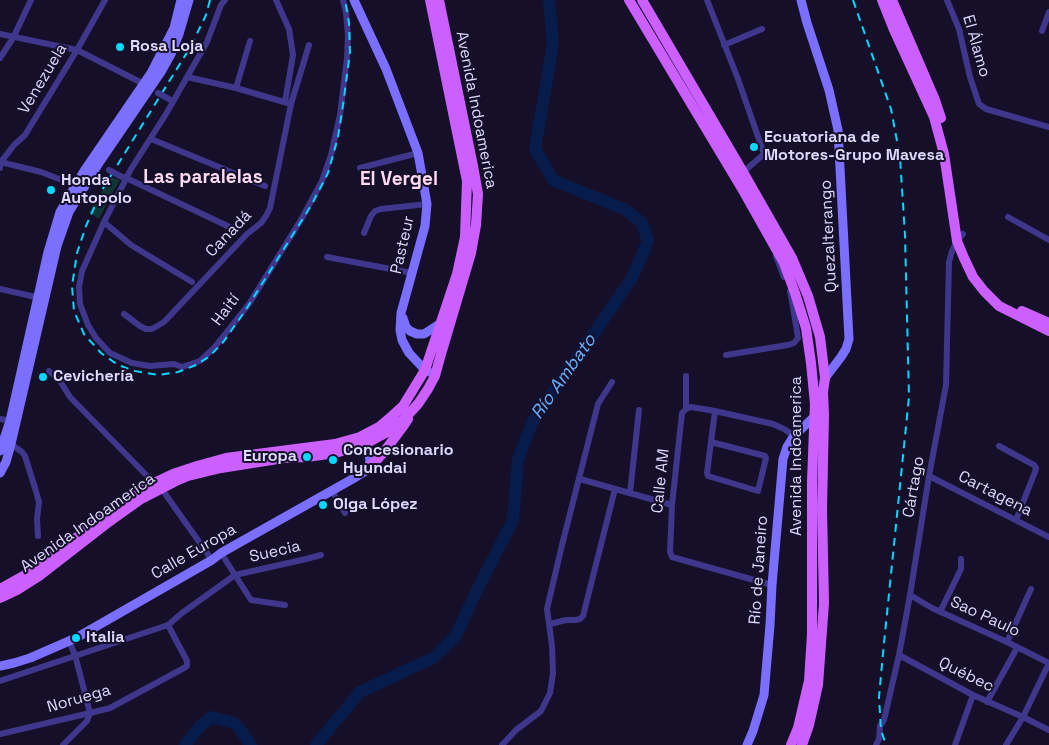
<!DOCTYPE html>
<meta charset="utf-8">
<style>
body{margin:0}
canvas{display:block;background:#150f2a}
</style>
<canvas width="1049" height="745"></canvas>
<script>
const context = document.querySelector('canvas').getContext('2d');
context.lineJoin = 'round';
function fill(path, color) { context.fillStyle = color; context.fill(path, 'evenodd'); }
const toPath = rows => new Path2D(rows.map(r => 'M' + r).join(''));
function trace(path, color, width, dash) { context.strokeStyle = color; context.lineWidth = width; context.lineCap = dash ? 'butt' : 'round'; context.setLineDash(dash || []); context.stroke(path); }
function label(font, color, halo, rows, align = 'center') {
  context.font = font + ' "Space Grotesk",sans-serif'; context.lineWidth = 4; context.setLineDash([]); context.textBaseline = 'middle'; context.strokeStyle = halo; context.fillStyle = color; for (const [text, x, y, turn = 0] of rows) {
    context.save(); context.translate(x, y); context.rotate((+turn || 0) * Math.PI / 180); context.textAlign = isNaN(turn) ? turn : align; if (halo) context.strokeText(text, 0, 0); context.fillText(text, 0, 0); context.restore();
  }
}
const green = toPath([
 [111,177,120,180,110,197,99,219,89,212]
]);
const river = toPath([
 [185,745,200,726,211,717,235,723,251,745],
 [316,745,360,692,433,658,456,636,476,592,513,520,518,460,532,423,632,278,648,241,642,223,626,210,553,180,535,149,553,44,549,0]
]);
const street = toPath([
 [225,0,221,5,207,42,187,77,166,114,131,169,104,222,82,271,79,287,80,304,88,325,96,338,110,353,132,363,150,366,174,364,182,367,200,361,214,348,249,304,302,218,322,181,331,155,340,115,347,58,348,36,346,12,343,0],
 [276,0,289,29,293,55,285,102],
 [707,0,738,79,764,154,741,174],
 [947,0,959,29,970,77,979,104,986,109,1049,127],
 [1042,31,1049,12],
 [0,34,77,50,146,85],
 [724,45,762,29],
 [0,58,13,38,31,0],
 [187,77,236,88,291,104],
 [236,88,250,41],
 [151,139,265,186],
 [0,162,41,172,77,186],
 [0,168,1,162,14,145,25,135,77,50,105,0],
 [360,168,418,153],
 [124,177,236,230],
 [1008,217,1049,240],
 [104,222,131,245,192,282],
 [364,233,371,216,375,211,381,209,427,204],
 [776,256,784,277],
 [327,257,412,273],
 [0,289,40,298],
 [124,314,140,326,146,329,152,329,164,322,247,234,261,223,266,216,270,208,291,104,309,45],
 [726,355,788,345,794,343,798,338,793,307,790,291],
 [49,371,60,381,70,397,154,483],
 [686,376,686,409,682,413,672,505,670,552,672,557,772,585],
 [686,409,691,407,715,411,773,424,784,429,794,436],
 [0,419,13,421],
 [711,442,765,456,766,458,758,491,708,476,707,473,715,411],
 [11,444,22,452,25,456,35,488,39,502,37,519,38,536],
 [999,446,1034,465,1036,468,1035,472,1016,520],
 [929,476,1049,537],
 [580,479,672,505],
 [161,488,212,560],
 [332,491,345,513],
 [630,493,639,410],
 [221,553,251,600,285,605],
 [910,595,932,608,1007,642,1049,663],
 [940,612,961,569,961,559],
 [550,624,566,620,576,620,580,619,583,616,615,489],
 [1007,642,1031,589],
 [899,655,973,695,1023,717,1049,730],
 [0,681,168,625,182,613,235,575,306,559,321,555],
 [987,702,1017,648],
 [0,734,90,713,110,708,184,668,187,666,187,661,168,625],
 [63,745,87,721,90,713,75,655,69,641],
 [502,745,516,730,541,711,550,693,553,673,552,646,547,609,562,545,598,404,612,382],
 [876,745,879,739,880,726,884,720,899,655,910,595,929,476,946,385,949,262,952,251,957,241,963,234],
 [955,745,973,695],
 [1006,745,1023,717,1049,663]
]);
const secondary = toPath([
 [354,0,386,69,418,153,427,204,425,226,401,313,400,330,402,340,409,353,425,370,429,372],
 [801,0,807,23,829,90,838,130,849,339,846,349,841,357,825,378],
 [403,318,406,327,410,331,417,334,424,334,441,323],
 [0,451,10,421,48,252,60,212,84,171,151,73,174,28,181,0],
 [0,473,6,462,11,444,57,246,69,212,99,163,161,72,171,54,179,34,189,0],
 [0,666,14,663,30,658,76,638,212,560,221,553,356,477,366,471,369,466,370,460,368,451,362,440],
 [747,745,753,731,764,695,770,625,772,585,783,459,787,447,794,436,815,416,818,416]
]);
const primary = toPath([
 [629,0,744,192,784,263,795,293,806,328,811,363,815,404,812,481,812,634,809,681,798,728,791,745],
 [642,0,743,172,792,258,808,296,820,337,825,378,823,392,824,415,822,509,824,603,818,685,809,725,802,745],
 [882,0,894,30,934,117,944,154,957,241,964,258,973,277,984,291,999,306,1049,331],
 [892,0,935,100,941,118],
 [1022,311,1049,323],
 [369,466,376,461,384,452,404,425,408,419],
 [0,589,34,570,124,501,154,483,173,474,197,466,226,458,335,444,360,437,379,427,392,416,403,406,425,370,457,274,465,237,467,181,430,0],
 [0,598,17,590,39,576,106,524,141,499,176,481,188,476,221,468,284,458,307,457,335,453,350,449,365,444,389,431,403,420,418,404,428,389,435,376,441,354,471,253,476,225,478,194,473,166,439,0]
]);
const rail = toPath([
 [210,0,206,15,191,46,102,190,86,226,77,253,72,286,74,311,84,334,101,353,118,365,135,371,159,375,178,372,196,365,210,356,224,341,245,311,312,204,328,173,338,137,343,105,350,52,349,23,345,0],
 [853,0,891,109,900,157,905,235,909,397,884,643,879,697,881,730,886,745]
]);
const streetBridge = toPath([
 [158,93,169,99],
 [109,170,122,177]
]);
const markers = [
 [120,47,5,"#04d8ff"],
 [754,147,5,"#04d8ff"],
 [51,190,5,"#04d8ff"],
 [43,377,5,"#04d8ff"],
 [307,457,5,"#04d8ff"],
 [333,460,5,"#04d8ff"],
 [323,505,5,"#04d8ff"],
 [76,638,5,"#04d8ff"]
];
const streetNames = [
 ["El Álamo",976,46,74],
 ["Venezuela",43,79,-59],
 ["Avenida Indoamerica",476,110,79],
 ["Canadá",229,234,-46],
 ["Quezalterango",829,236,-93],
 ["Pasteur",403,245,-77],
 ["Haití",226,310,-53],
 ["Avenida Indoamerica",797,456,-90],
 ["Calle AM",661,481,-84],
 ["Cártago",914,487,-80],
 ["Cartagena",995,494,27],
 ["Avenida Indoamerica",88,523,-35],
 ["Calle Europa",194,552,-30],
 ["Suecia",275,552,-13],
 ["Río de Janeiro",759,570,-86],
 ["Sao Paulo",985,617,25],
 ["Québec",966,675,26],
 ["Noruega",79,699,-16]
];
const poiNames = [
 ["Rosa Loja",130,47],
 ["Ecuatoriana de",764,138],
 ["Motores-Grupo Mavesa",764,156],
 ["Honda",61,181],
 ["Autopolo",61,199],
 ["Cevichería",53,377],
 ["Concesionario",343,451],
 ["Hyundai",343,469],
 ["Europa",297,457,"right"],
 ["Olga López",333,505],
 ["Italia",86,638]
];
const waterNames = [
 ["Río Ambato",564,377,-55]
];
const quarterNames = [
 ["Las paralelas",203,178],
 ["El Vergel",399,180]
];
fill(green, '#113435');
trace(river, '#071c4b', 12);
trace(street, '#3f378c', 6);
trace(secondary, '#7b6fff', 9);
trace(primary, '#cc5fff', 10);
trace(rail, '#04d8ff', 2, [8, 6]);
trace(streetBridge, '#3f378c', 6);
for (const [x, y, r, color] of markers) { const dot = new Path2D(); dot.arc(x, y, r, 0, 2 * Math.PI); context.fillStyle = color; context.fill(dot); trace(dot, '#150f2a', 2); }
label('16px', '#dfd8ff', '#150f2a', streetNames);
label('bold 16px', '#dfd8ff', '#150f2a', poiNames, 'left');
label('italic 18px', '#66b0ff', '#150f2a', waterNames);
label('bold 19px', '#ffdaf0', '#150f2a', quarterNames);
</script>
